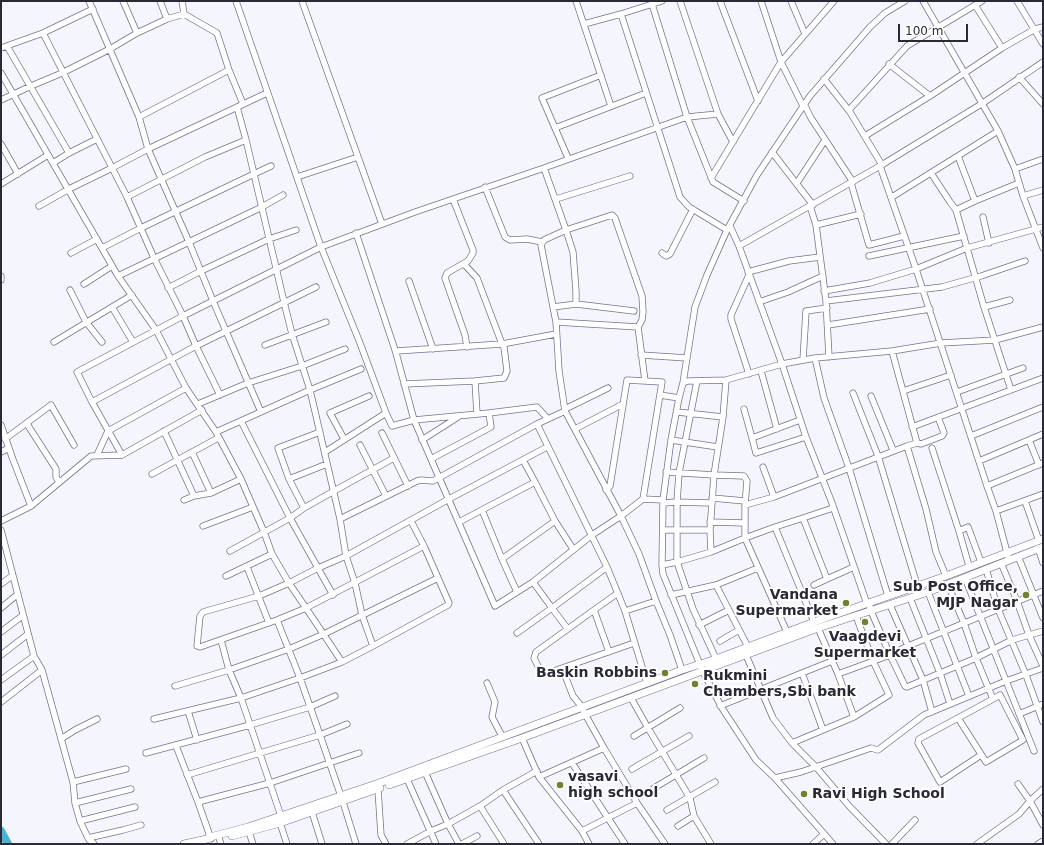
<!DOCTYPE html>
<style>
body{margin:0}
#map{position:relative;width:1044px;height:845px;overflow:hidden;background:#f5f6fd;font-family:"DejaVu Sans",sans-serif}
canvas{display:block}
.frame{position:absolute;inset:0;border:2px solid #2a2a37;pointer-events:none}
.scale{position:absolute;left:898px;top:24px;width:70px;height:18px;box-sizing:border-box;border:2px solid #2a2a37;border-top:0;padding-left:5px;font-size:12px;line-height:14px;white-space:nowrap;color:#2a2a37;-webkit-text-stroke:3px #fff;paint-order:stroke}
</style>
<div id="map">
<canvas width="1044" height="845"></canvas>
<div class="frame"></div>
<div class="scale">100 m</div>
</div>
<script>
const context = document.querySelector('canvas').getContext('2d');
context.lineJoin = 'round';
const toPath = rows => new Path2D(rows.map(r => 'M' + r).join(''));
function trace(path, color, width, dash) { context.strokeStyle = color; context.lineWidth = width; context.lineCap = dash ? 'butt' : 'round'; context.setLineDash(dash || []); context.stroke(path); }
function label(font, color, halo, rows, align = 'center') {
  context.font = font + ' "DejaVu Sans",sans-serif'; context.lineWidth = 4; context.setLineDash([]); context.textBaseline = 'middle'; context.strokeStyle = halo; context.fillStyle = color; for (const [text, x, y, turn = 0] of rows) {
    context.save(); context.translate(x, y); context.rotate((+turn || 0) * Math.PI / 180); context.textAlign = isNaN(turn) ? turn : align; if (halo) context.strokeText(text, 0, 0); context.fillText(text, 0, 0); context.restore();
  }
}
const river = toPath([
 [1,831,8,844]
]);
const minor = toPath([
 [89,1,139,117,148,149,189,242,213,301,261,412],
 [123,1,137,33],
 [160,1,167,19],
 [182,1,184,14],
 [236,1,321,247,360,343,386,413,392,426,414,420,495,606,533,582,552,608,517,633],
 [302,1,358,157],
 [576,1,611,106],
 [680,1,718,114,733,142],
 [720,1,758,101],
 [761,1,781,62,803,106],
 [791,1,805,34],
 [923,1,998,131,1015,169,1023,196,1043,248],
 [1017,1,1043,44],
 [652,4,687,117,713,182,744,201],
 [975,5,1002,48],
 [621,14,680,197,689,207,727,230],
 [584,24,621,14,662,1],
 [43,33,127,197,154,258,183,316,196,346,220,395],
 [7,46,69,153],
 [1,48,43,33,93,9],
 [889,64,930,96],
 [1,73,118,276,156,330,186,388,216,432,241,479,264,532,272,554,289,583,306,608,424,546],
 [1019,77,1043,104],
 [824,79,850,112,882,165],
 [1,100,31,86,62,73,110,49,137,33,167,19,184,14,217,33,229,70],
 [804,104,811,118,853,182],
 [849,110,907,46,982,1],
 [139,117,229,70,243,104],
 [555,128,542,98,601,75],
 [865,136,930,96,1002,48,1035,29,1043,27],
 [246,140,254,174,271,166],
 [1,144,18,174],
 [772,152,813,205],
 [958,156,975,201],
 [568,158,555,128,646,93],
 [53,163,69,153,97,139],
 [544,168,566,230,612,215,615,218,642,296,643,312,642,320,638,327],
 [1015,169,1043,159],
 [931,173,950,202,956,210,984,307],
 [297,177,358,157,382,224],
 [711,178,781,62,834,1],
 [797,183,825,140],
 [851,183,869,245,904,236],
 [1,184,48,155],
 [485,187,505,237,510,240,527,239,542,242],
 [1023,196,1043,190],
 [127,197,205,157,246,140,237,107],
 [892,197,998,131],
 [453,199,473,250,473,253,468,261,447,273,445,278,465,335,467,347],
 [556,199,630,176],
 [39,206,69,189,112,168,148,149,267,93],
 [810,206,816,225,861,214],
 [956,210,975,201,1019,183],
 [983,217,989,243],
 [816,225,826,301,829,357],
 [730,226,739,246],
 [356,233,396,353,414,420,489,413],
 [102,248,141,228,254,174,284,302,292,334,310,390,340,519,346,556,355,583,362,615,373,646],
 [71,253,97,239],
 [662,253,666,256,670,254,693,209],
 [869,256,964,236],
 [464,264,477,278,502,344,556,334],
 [748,272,789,261,820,257],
 [1,276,1,280],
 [118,276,262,207,283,195],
 [409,281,433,349],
 [84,284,112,266],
 [168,288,201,271,269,239,296,230],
 [70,290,86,322,102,342],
 [824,291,870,283,916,269,880,166,983,103,1043,62],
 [1010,300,984,307,1011,390],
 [826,301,942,287,981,276,1025,261],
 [759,302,788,292,823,276],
 [576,304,576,291,573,252,566,230,544,240,541,245,556,322,559,371,565,411,621,516,639,554,656,601,670,635,682,670],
 [112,307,133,342],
 [553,307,576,304,634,311],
 [556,322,638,327,645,381],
 [828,325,930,309],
 [54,342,132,295],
 [265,345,326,322],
 [396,351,502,344,504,347,507,371,504,378,475,381,404,384],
 [892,351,917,443,907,446,926,509,936,552,946,576],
 [641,355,687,358],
 [815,358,824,398,849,468,888,596],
 [803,360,806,311,827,308],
 [761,371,777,429],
 [749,374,731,319,731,315,749,275],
 [475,381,477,414],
 [697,381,679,473,677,502,677,562,693,609,717,661],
 [683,383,688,381,726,380,782,364,815,358,892,351,941,343,995,340,1043,327],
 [903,391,951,375],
 [957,392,1023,368],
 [853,393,878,456,917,585],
 [660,395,679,398],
 [871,396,893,450],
 [92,402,196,346,316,287],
 [198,404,248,383,302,366,345,349],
 [565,409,608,388],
 [744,409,752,438],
 [565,411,537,424,607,567,625,611],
 [723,417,726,380],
 [800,420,752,438,756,453,806,437],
 [241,421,290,518,333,595],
 [27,424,56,469,56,477,59,482],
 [1,425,12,457,31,506],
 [912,427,1043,378],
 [575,429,623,404],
 [164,431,194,496],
 [216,432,310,390,361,369],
 [382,433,408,486],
 [971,436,1043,407],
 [5,439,51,405,74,445],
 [344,439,330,413,369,396],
 [422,440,458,417],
 [671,440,718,447],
 [1029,440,1039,465],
 [917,443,921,444,942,436,944,433,938,417],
 [360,445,386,496],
 [932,448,959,531,968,527,981,562],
 [1,452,9,448],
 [192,452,211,493],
 [325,452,386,413],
 [97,455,108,431,186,388],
 [122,455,92,402,77,372,183,316,321,247,415,212,544,168,687,117,718,114],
 [431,459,491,427,489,413,537,407,548,419],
 [523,460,535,482],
 [979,461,1043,434],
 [763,467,774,497],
 [666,472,714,475,723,417,677,412],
 [152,474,218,438],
 [289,479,327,464],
 [987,486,1043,463],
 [606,490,610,486,627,380,662,382,643,499],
 [712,498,745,501],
 [184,500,194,496,211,493,241,479],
 [1025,501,1039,541],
 [663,503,677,502,711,503],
 [745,505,774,497,907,446],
 [304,508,289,479,278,448,320,432],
 [482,510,502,559,517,592],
 [996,511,1043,494],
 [340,519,417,481,421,480,433,481,537,424],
 [1,521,31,506,91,456,122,455,202,410],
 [555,521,573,549],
 [459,522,535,482,555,521,502,559],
 [710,522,745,523],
 [203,526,253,507],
 [775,527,803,518],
 [1,530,34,656,42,670,73,782,75,803,80,821,88,838,94,844],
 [664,530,710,530],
 [959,531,969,566],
 [1038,548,1043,563],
 [230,551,290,518,304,508,334,491,394,458],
 [1018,556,1043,618],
 [1009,560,996,511,987,486,916,269,967,248,1043,227],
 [1001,563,1017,601,1029,635,1043,666],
 [662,565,677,562,711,552,745,538,745,505,747,481,744,476,714,475,710,530,711,552],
 [247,567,269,623],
 [986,569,998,609,1026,675,1043,722],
 [226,576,272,554],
 [965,578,1034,751],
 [827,579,854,567],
 [533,582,592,535,621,516,643,499,663,500],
 [949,583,952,595,964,623,976,658,993,699,1000,695,1023,740,986,762,958,718,993,699],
 [1,584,12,576],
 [716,585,748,647],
 [814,585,827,579,803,518,833,508],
 [928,592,969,696],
 [671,595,716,585,758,568],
 [910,598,940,673,950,704],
 [869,603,871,611,890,655,905,686,907,687,976,658,1012,640,1043,631],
 [867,604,832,503,806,437,782,364,739,246,880,166],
 [890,605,923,680,932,712],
 [1,608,18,594],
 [594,610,618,593],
 [277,620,200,647,197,646,200,616,203,612,259,596,289,583,318,568,346,556,449,499,547,447],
 [699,625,729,610],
 [567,628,552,608,607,567],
 [818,628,838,674,854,717,823,730,802,673,832,661],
 [1,632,22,616],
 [787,632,745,538,775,527,814,622],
 [221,640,229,670,241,698,281,816],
 [720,641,739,630],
 [609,652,594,610,536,652,534,658,541,672,545,674,634,643],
 [1,655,28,634],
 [746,655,773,718,792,743,816,767,850,807,886,844],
 [342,662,373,646,448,605,449,603,424,546,411,521],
 [838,674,890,655,908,646,1043,591],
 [1,680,34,656],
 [487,683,495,702,492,717,502,736],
 [647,683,625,611,656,601],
 [175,686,229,670,289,649,324,634,438,578],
 [631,698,648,728,690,798,694,816,711,844],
 [1,702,42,670],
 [720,706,802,673],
 [188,711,197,740],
 [1019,714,1043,704],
 [854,717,889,695,873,661,856,616],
 [958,718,919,739,918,743,940,782,981,755],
 [154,719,241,698,300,678,342,662,306,608,277,620,300,678,320,735,187,775],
 [347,724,320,735,343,802,356,844],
 [634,736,680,708],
 [522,738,539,777,582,831,589,844],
 [61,739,75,730,97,719],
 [792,743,823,730],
 [176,746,198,802,211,839],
 [146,753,250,725,310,707,335,696],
 [572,763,625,844],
 [632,769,689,736],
 [537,771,503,790,539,844],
 [425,772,448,824,459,844],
 [539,777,604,748,585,714,582,707,573,696,562,668],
 [775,778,801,772,871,748,878,750,924,715,1006,681,1043,668],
 [407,779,436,844],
 [73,782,126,769],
 [1018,784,1030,801,1043,825],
 [654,788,704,758],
 [378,789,381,835,386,844],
 [198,802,270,783,359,753],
 [75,803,131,789],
 [637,803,665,844],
 [480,806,504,844],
 [667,810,715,782],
 [312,812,322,844],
 [80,821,135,807],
 [280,823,287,844],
 [678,826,694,816],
 [582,831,637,803,604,748],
 [249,832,253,844],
 [218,835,221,844],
 [89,840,88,838,123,830,141,825],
 [407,844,431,831,448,824,480,806,503,790],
 [462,844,477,836],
 [813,844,824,834],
 [833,844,775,778,756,760,722,708,703,672,663,574,662,565,663,500,671,440,679,398,683,383,695,307,707,275,727,230,757,175,810,96,870,27,885,13,905,1],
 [892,844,915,820],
 [977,844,1019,814,1030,801,1043,789],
 [1038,844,1043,841]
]);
const major = toPath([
 [389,785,522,738,818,628,928,592,1043,547],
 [232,836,280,823,380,788],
 [184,844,207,839,210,837,248,827,379,783,682,670,716,659,814,622,946,576,1043,539]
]);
const markers = [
 [1026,595,4,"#708130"],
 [846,603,4,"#708130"],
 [865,622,4,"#708130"],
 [665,673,4,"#708130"],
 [695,684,4,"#708130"],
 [560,785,4,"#708130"],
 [804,794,4,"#708130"]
];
const poiNames = [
 ["Sub Post Office,",1018,587],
 ["MJP Nagar",1018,603],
 ["Vandana",838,595],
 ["Supermarket",838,611],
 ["Vaagdevi",865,637,"center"],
 ["Supermarket",865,653,"center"],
 ["Baskin Robbins",657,673],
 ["Rukmini",703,676,"left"],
 ["Chambers,Sbi bank",703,692,"left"],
 ["vasavi",568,777,"left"],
 ["high school",568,793,"left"],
 ["Ravi High School",812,794,"left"]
];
trace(river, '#48b4d0', 8);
trace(minor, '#727392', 7);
trace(major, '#727392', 8);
trace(minor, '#fff', 5.5);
trace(major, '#fff', 7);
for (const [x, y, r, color] of markers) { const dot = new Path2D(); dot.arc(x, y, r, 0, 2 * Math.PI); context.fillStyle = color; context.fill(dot); trace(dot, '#fff', 1.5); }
label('bold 14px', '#2a2a37', '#fff', poiNames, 'right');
</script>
